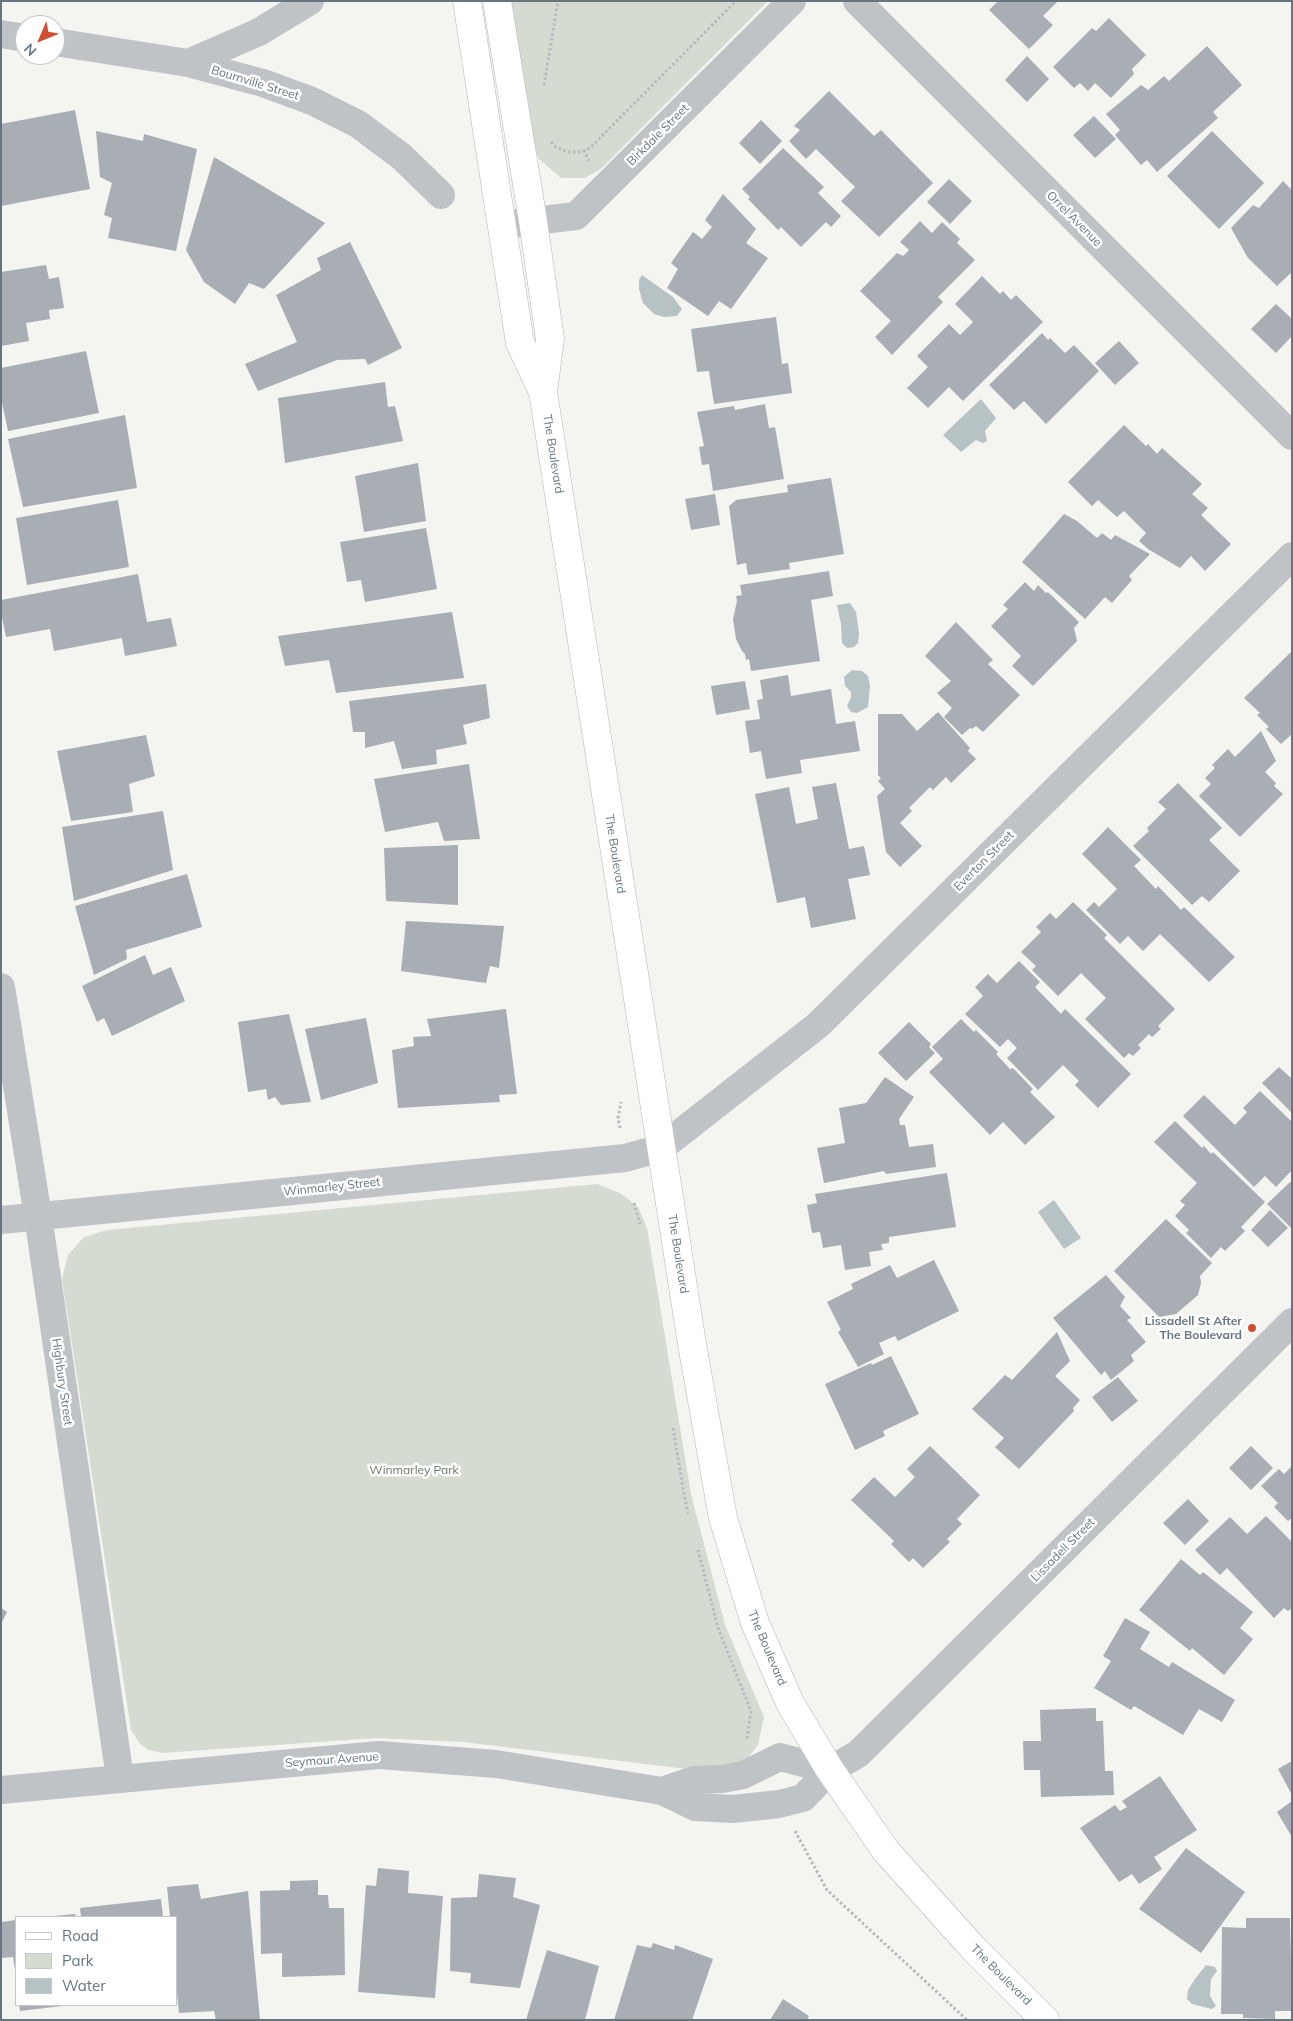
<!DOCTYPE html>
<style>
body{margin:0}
#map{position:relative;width:1293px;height:2021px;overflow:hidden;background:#f4f4f1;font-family:Mulish,sans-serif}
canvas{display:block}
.frame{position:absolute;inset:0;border:2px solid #66757f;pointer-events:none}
.legend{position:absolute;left:15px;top:1916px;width:162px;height:90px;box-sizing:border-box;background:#fff;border:1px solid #c2c8cc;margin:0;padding:6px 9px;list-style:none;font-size:15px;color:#66757f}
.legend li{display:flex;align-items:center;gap:10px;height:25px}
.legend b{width:25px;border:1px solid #c2c8cc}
.north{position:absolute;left:15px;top:15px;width:50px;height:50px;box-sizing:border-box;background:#fff;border:1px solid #c2c8cc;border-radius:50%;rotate:225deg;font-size:14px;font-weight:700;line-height:20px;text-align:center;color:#66757f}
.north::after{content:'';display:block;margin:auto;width:18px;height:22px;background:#d14e33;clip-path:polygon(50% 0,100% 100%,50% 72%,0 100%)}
</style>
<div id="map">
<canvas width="1293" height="2021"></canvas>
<div class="frame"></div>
<ul class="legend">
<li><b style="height:6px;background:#fff"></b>Road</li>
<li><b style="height:14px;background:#d6dbd2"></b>Park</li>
<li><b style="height:14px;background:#b7c2c5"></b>Water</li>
</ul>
<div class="north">N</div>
</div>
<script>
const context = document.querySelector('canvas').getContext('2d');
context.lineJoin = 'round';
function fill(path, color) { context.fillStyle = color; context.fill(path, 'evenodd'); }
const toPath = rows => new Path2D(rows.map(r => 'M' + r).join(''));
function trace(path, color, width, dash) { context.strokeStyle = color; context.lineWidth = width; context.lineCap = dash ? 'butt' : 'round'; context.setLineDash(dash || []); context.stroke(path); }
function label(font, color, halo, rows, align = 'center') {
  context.font = font + ' Mulish,sans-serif'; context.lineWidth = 5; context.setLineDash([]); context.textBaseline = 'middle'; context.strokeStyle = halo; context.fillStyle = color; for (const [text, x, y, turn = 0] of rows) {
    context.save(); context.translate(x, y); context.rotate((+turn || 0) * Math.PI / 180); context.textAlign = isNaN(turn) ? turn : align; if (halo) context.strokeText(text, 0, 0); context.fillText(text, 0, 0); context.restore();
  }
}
const green = toPath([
 [507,1,768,1,602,168,585,178,561,178,539,159,528,136],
 [597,1184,620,1193,638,1207,647,1228,691,1494,725,1625,764,1717,758,1745,747,1759,724,1768,695,1770,463,1742,376,1738,162,1753,149,1750,139,1743,131,1730,62,1279,68,1255,84,1237,107,1230]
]);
const water = toPath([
 [642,275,673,297,682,309,677,316,664,317,654,314,643,303,639,289,639,280],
 [981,399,996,418,985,431,987,441,983,443,976,440,961,452,943,435],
 [850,603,856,612,859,633,858,643,854,647,847,648,842,643,841,624,837,605],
 [852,670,862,671,868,676,870,686,868,707,857,713,851,712,847,706,851,697,851,692,845,686,844,677],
 [1054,1200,1081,1238,1064,1249,1038,1212],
 [1206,1965,1215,1967,1217,1971,1211,1979,1210,1996,1216,2006,1212,2009,1192,2004,1187,1999,1188,1990,1195,1979]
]);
const building = toPath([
 [998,1,1058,1,1043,16,1053,25,1029,49,989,10],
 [1109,18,1146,55,1132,69,1134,74,1111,98,1095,83,1088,91,1080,83,1074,88,1053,67,1092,28,1096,31],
 [1207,46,1242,85,1213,112,1218,118,1157,172,1147,160,1141,165,1115,135,1120,130,1106,114,1141,85,1148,90,1164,76,1169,81],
 [1027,56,1049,79,1027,102,1005,80],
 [829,91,874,136,881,130,933,183,879,237,841,201,855,187,816,149,806,159,789,141,800,130,794,126],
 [75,110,90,189,1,206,1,124],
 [1094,116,1116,139,1095,158,1073,135],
 [761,120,782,141,760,164,739,143],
 [96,131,143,141,144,134,197,149,176,251,108,238,112,218,104,215,112,183,100,177],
 [1212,131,1264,183,1219,229,1167,176],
 [783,148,824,187,818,193,841,216,831,227,826,222,801,247,781,227,778,230,748,199,750,197,742,189],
 [214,157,325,223,264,289,249,283,235,304,204,282,186,250],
 [949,179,972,201,950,224,927,202],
 [1283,181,1292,190,1292,272,1277,286,1248,258,1231,228,1253,205,1259,208],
 [723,194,756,229,746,243,768,258,731,309,719,301,708,316,667,288,678,269,671,263,693,232,702,239,712,227,705,220],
 [920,221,932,233,942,222,960,239,957,243,975,260,938,297,943,302,892,355,875,337,891,321,860,291,897,253,903,256,909,250,900,242],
 [350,242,402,348,368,365,365,359,337,360,258,391,245,364,297,342,276,295,321,270,317,258],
 [46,265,49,279,59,277,64,308,49,310,50,319,26,323,29,341,1,346,1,272],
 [982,276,1000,294,1003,291,1011,300,1016,295,1043,322,963,401,949,387,928,408,907,388,928,367,917,356,949,324,960,335,973,322,955,304],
 [1276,304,1292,319,1292,336,1276,353,1251,329],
 [776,317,782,364,788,363,792,393,714,404,709,371,697,372,691,329],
 [1042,333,1048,340,1050,338,1065,353,1074,345,1099,371,1046,424,1024,401,1014,410,989,385],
 [1119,341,1139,363,1115,385,1095,363],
 [86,351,99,413,8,431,1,398,1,368],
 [385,382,388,407,395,406,403,441,285,463,278,398],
 [765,404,769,428,775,427,784,479,713,491,709,464,702,465,699,447,704,446,697,412,734,406,735,410],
 [125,415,137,488,23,507,8,439],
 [1124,425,1146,446,1148,444,1157,454,1162,448,1202,484,1192,494,1208,508,1201,515,1231,544,1205,571,1191,556,1180,568,1148,549,1139,541,1146,533,1124,511,1117,517,1098,500,1092,506,1068,482],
 [418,463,426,521,364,532,355,476],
 [831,478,844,554,789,563,790,569,748,575,746,563,737,565,729,506,736,500,788,492,787,485],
 [715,494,720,525,691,530,685,499],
 [118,500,129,567,27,585,16,518],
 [1064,514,1077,521,1097,538,1102,533,1111,540,1115,535,1150,554,1129,576,1132,580,1112,603,1105,597,1085,619,1022,562],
 [426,528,437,589,365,602,361,580,347,582,340,542],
 [829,571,833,596,811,600,820,661,751,671,749,659,746,660,745,654,742,651,736,639,733,619,737,601,736,596,742,595,740,585],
 [138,574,147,622,171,618,177,646,125,656,122,638,54,651,50,629,6,637,1,612,1,600],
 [1025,582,1034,591,1038,585,1046,593,1048,592,1079,622,1074,628,1077,641,1033,686,1012,666,1021,656,991,626,1008,609,1003,605],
 [452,612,464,678,336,693,329,660,285,666,278,636],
 [956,622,993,660,988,664,1020,695,983,732,976,726,972,729,970,728,962,735,944,717,952,708,937,693,951,681,925,656],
 [1292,651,1292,734,1281,744,1266,729,1269,727,1257,715,1260,713,1244,698],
 [788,675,791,696,831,689,836,724,855,721,860,751,800,760,802,773,766,779,761,751,750,753,745,721,760,719,757,700,763,699,760,680],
 [745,681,750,709,716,715,711,686],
 [486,684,490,718,463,725,467,744,436,750,437,764,402,769,394,741,365,748,365,732,353,732,349,701],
 [938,712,970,748,968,751,976,759,951,783,946,777,933,790,930,787,909,808,912,811,900,823,922,846,900,867,886,852,877,796,885,789,878,781,881,778,878,775,878,714,902,714,917,731],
 [1261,731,1276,761,1265,772,1276,783,1274,786,1283,794,1240,837,1199,796,1211,784,1205,778,1215,768,1212,765,1228,749,1235,757],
 [146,735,155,776,129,784,133,812,71,821,57,751],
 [469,764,480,839,444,841,438,822,385,832,374,779],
 [836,783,849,849,864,846,870,875,848,879,856,919,811,928,805,897,777,903,755,794,789,787,796,824,818,819,812,787],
 [1178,783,1222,828,1209,840,1240,871,1209,902,1202,896,1192,905,1133,846,1149,831,1147,828,1166,809,1158,802],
 [163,811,173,870,74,901,62,827],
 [1108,827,1141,860,1134,866,1156,889,1158,886,1181,910,1184,907,1235,957,1209,982,1160,934,1143,951,1128,936,1120,944,1086,910,1094,902,1099,907,1117,889,1082,854],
 [458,845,458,905,386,901,384,848],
 [187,874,202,927,126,950,127,959,94,975,75,906],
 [1073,902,1107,935,1104,938,1175,1009,1158,1026,1161,1029,1152,1037,1149,1034,1138,1045,1141,1048,1133,1056,1129,1053,1124,1058,1085,1019,1106,998,1081,973,1058,996,1032,970,1036,966,1021,952,1041,932,1036,927,1050,913,1056,919],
 [406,921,504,926,499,968,490,966,486,983,401,971],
 [145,955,153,975,171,967,185,1001,112,1036,104,1018,97,1022,82,986],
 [1019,961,1040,982,1035,987,1061,1014,1065,1009,1131,1074,1098,1108,1075,1085,1079,1081,1063,1065,1038,1090,1007,1058,1017,1048,1008,1039,1000,1047,965,1014,983,996,975,987,988,974,997,983],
 [506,1009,517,1094,499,1095,500,1102,398,1108,392,1050,414,1046,413,1037,431,1036,427,1019],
 [289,1014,311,1102,281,1105,275,1097,268,1100,266,1089,248,1092,238,1022],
 [366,1018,378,1083,321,1100,305,1029],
 [961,1019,974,1032,976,1030,998,1052,996,1054,1010,1069,1013,1068,1033,1089,1030,1092,1055,1117,1025,1145,1003,1122,990,1135,929,1072,943,1059,932,1047],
 [909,1022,931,1044,929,1047,935,1053,906,1081,878,1053],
 [1279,1067,1292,1079,1292,1113,1262,1083],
 [885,1077,914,1097,899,1119,900,1125,905,1125,909,1147,933,1144,936,1167,886,1174,884,1171,824,1183,817,1148,845,1143,839,1108,866,1103],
 [1260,1091,1292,1122,1292,1170,1276,1187,1265,1176,1254,1187,1183,1116,1204,1095,1235,1125,1247,1112,1243,1108],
 [1175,1121,1202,1148,1204,1146,1211,1154,1213,1152,1265,1202,1241,1227,1245,1231,1225,1251,1221,1247,1211,1258,1186,1233,1189,1230,1175,1216,1185,1205,1180,1201,1197,1183,1154,1142],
 [947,1173,956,1227,889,1237,889,1243,881,1244,883,1250,869,1252,871,1266,845,1270,841,1245,823,1248,820,1232,812,1233,807,1205,817,1203,815,1194],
 [1290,1182,1292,1184,1291,1228,1267,1204],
 [1270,1210,1288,1228,1268,1247,1251,1230],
 [1166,1219,1212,1263,1200,1276,1201,1283,1198,1295,1176,1314,1159,1317,1114,1271],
 [934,1260,959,1311,898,1341,895,1336,879,1343,884,1354,858,1367,838,1332,841,1330,827,1302,853,1289,851,1284,890,1265,897,1278],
 [1106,1275,1125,1297,1120,1306,1131,1318,1127,1320,1146,1342,1131,1355,1134,1361,1111,1380,1105,1371,1101,1375,1053,1318],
 [1057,1332,1070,1361,1055,1376,1080,1400,1073,1408,1074,1411,1019,1469,995,1447,1004,1438,972,1409,1005,1375,1012,1380],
 [891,1356,919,1414,883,1431,885,1436,855,1450,825,1384,871,1363,872,1365],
 [1118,1377,1138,1401,1112,1422,1092,1397],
 [930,1446,980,1495,957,1519,962,1524,947,1539,950,1542,923,1568,913,1558,909,1562,891,1544,894,1541,851,1500,874,1477,895,1497,915,1477,907,1469],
 [1251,1446,1273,1468,1251,1490,1229,1468],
 [1292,1466,1292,1518,1288,1521,1274,1507,1278,1503,1261,1486,1279,1469,1284,1474],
 [1188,1499,1209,1521,1185,1545,1163,1523],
 [1266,1516,1292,1542,1292,1608,1288,1611,1284,1608,1274,1618,1227,1568,1220,1575,1195,1550,1230,1517,1247,1534],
 [1181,1559,1200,1575,1203,1572,1253,1612,1240,1628,1253,1639,1224,1675,1192,1648,1190,1651,1139,1610],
 [1,1608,7,1612,1,1624],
 [1125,1618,1150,1632,1140,1649,1169,1667,1172,1662,1235,1700,1222,1722,1199,1709,1183,1735,1134,1706,1131,1710,1094,1688,1111,1661,1103,1656],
 [1096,1708,1096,1721,1103,1721,1105,1771,1113,1771,1114,1795,1041,1797,1040,1770,1024,1770,1023,1741,1041,1741,1040,1710],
 [1292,1761,1292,1795,1278,1769],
 [1160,1776,1197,1830,1154,1857,1162,1869,1139,1884,1132,1874,1119,1882,1080,1828,1115,1805,1120,1811,1127,1807,1122,1801],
 [1292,1801,1292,1837,1277,1812],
 [1186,1848,1245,1892,1201,1953,1139,1909],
 [378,1868,409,1871,408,1893,443,1896,435,1998,358,1992,366,1885,376,1886],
 [479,1874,516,1878,513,1897,540,1905,520,1988,470,1983,471,1973,450,1971,451,1898,477,1897],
 [318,1880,318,1895,328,1895,329,1908,344,1908,345,1975,282,1977,282,1953,261,1954,260,1891,290,1890,290,1881],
 [198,1884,201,1899,248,1891,260,2020,216,2020,214,2011,179,2013,176,1983,176,1917,170,1917,167,1887],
 [161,1899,163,1917,81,1917,80,1908],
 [75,1914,76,1917,54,1917,54,1916],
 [1246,1918,1290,1918,1292,2011,1275,2011,1275,2019,1243,2018,1243,2014,1221,2014,1222,1927,1246,1928],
 [16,1920,16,1970,15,1970,13,1957,1,1958,1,1922],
 [653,1943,674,1950,675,1945,713,1959,692,2020,614,2020,637,1945,651,1948],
 [547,1950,599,1966,585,2020,526,2020],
 [783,1999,809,2016,807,2020,770,2020],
 [19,2005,62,2005,62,2006,20,2011]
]);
const path = toPath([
 [544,85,558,1],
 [551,142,556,147,568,152,581,152,590,148,736,1],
 [584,150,589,161],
 [620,1128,618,1118,621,1102],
 [634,1203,640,1224],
 [673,1428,684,1494,688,1513],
 [698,1550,718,1628,751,1711,747,1739],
 [795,1831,827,1890,967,2020]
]);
const minor = toPath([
 [857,1,1292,436],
 [1,34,25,38],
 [55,42,188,63,263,83,312,101,358,124,402,157,441,195],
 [188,63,259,32,310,1],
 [502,225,576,216,792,1],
 [1,987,38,1216,120,1778],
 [1,1220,625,1158,661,1148,818,1025,1292,556],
 [1,1790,379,1755,496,1764,662,1791,695,1807,733,1809,779,1804,803,1798,830,1770,858,1754,1292,1322],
 [662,1791,694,1780,722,1779,743,1775,780,1757,830,1770]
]);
const major = toPath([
 [467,1,520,343,543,392],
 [497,1,533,221,550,339,543,392,692,1344,723,1518,755,1623,790,1703,830,1770,886,1851,973,1948,1045,2020]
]);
const markers = [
 [1252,1328,5,"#d14e33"]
];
const streetNames = [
 ["Bournville Street",255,83,17],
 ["Birkdale Street",658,135,-45],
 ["Orrel Avenue",1074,219,45],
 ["The Boulevard",553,454,81],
 ["The Boulevard",615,854,81],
 ["Everton Street",984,861,-45],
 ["Winmarley Street",332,1187,-6],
 ["The Boulevard",678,1254,81],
 ["Highbury Street",62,1382,82],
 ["Lissadell Street",1063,1550,-45],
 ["The Boulevard",767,1648,67],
 ["Seymour Avenue",332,1760,-4],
 ["The Boulevard",1001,1975,45]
];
const poiNames = [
 ["Lissadell St After",1242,1321],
 ["The Boulevard",1242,1335]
];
const parkNames = [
 ["Winmarley Park",414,1470]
];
fill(green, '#d6dbd2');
fill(water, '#b7c2c5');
fill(building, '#a8aeb3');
trace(major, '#b1b5b8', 29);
trace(path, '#b7babc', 3, [2.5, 2.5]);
trace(minor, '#c0c3c6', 28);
trace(major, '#fff', 28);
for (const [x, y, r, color] of markers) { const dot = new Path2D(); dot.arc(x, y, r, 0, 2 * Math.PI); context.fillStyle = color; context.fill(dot); trace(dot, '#fff', 2); }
label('12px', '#66757f', '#fff', streetNames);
label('bold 12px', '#66757f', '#fff', poiNames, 'right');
label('12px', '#697764', '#fff', parkNames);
</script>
